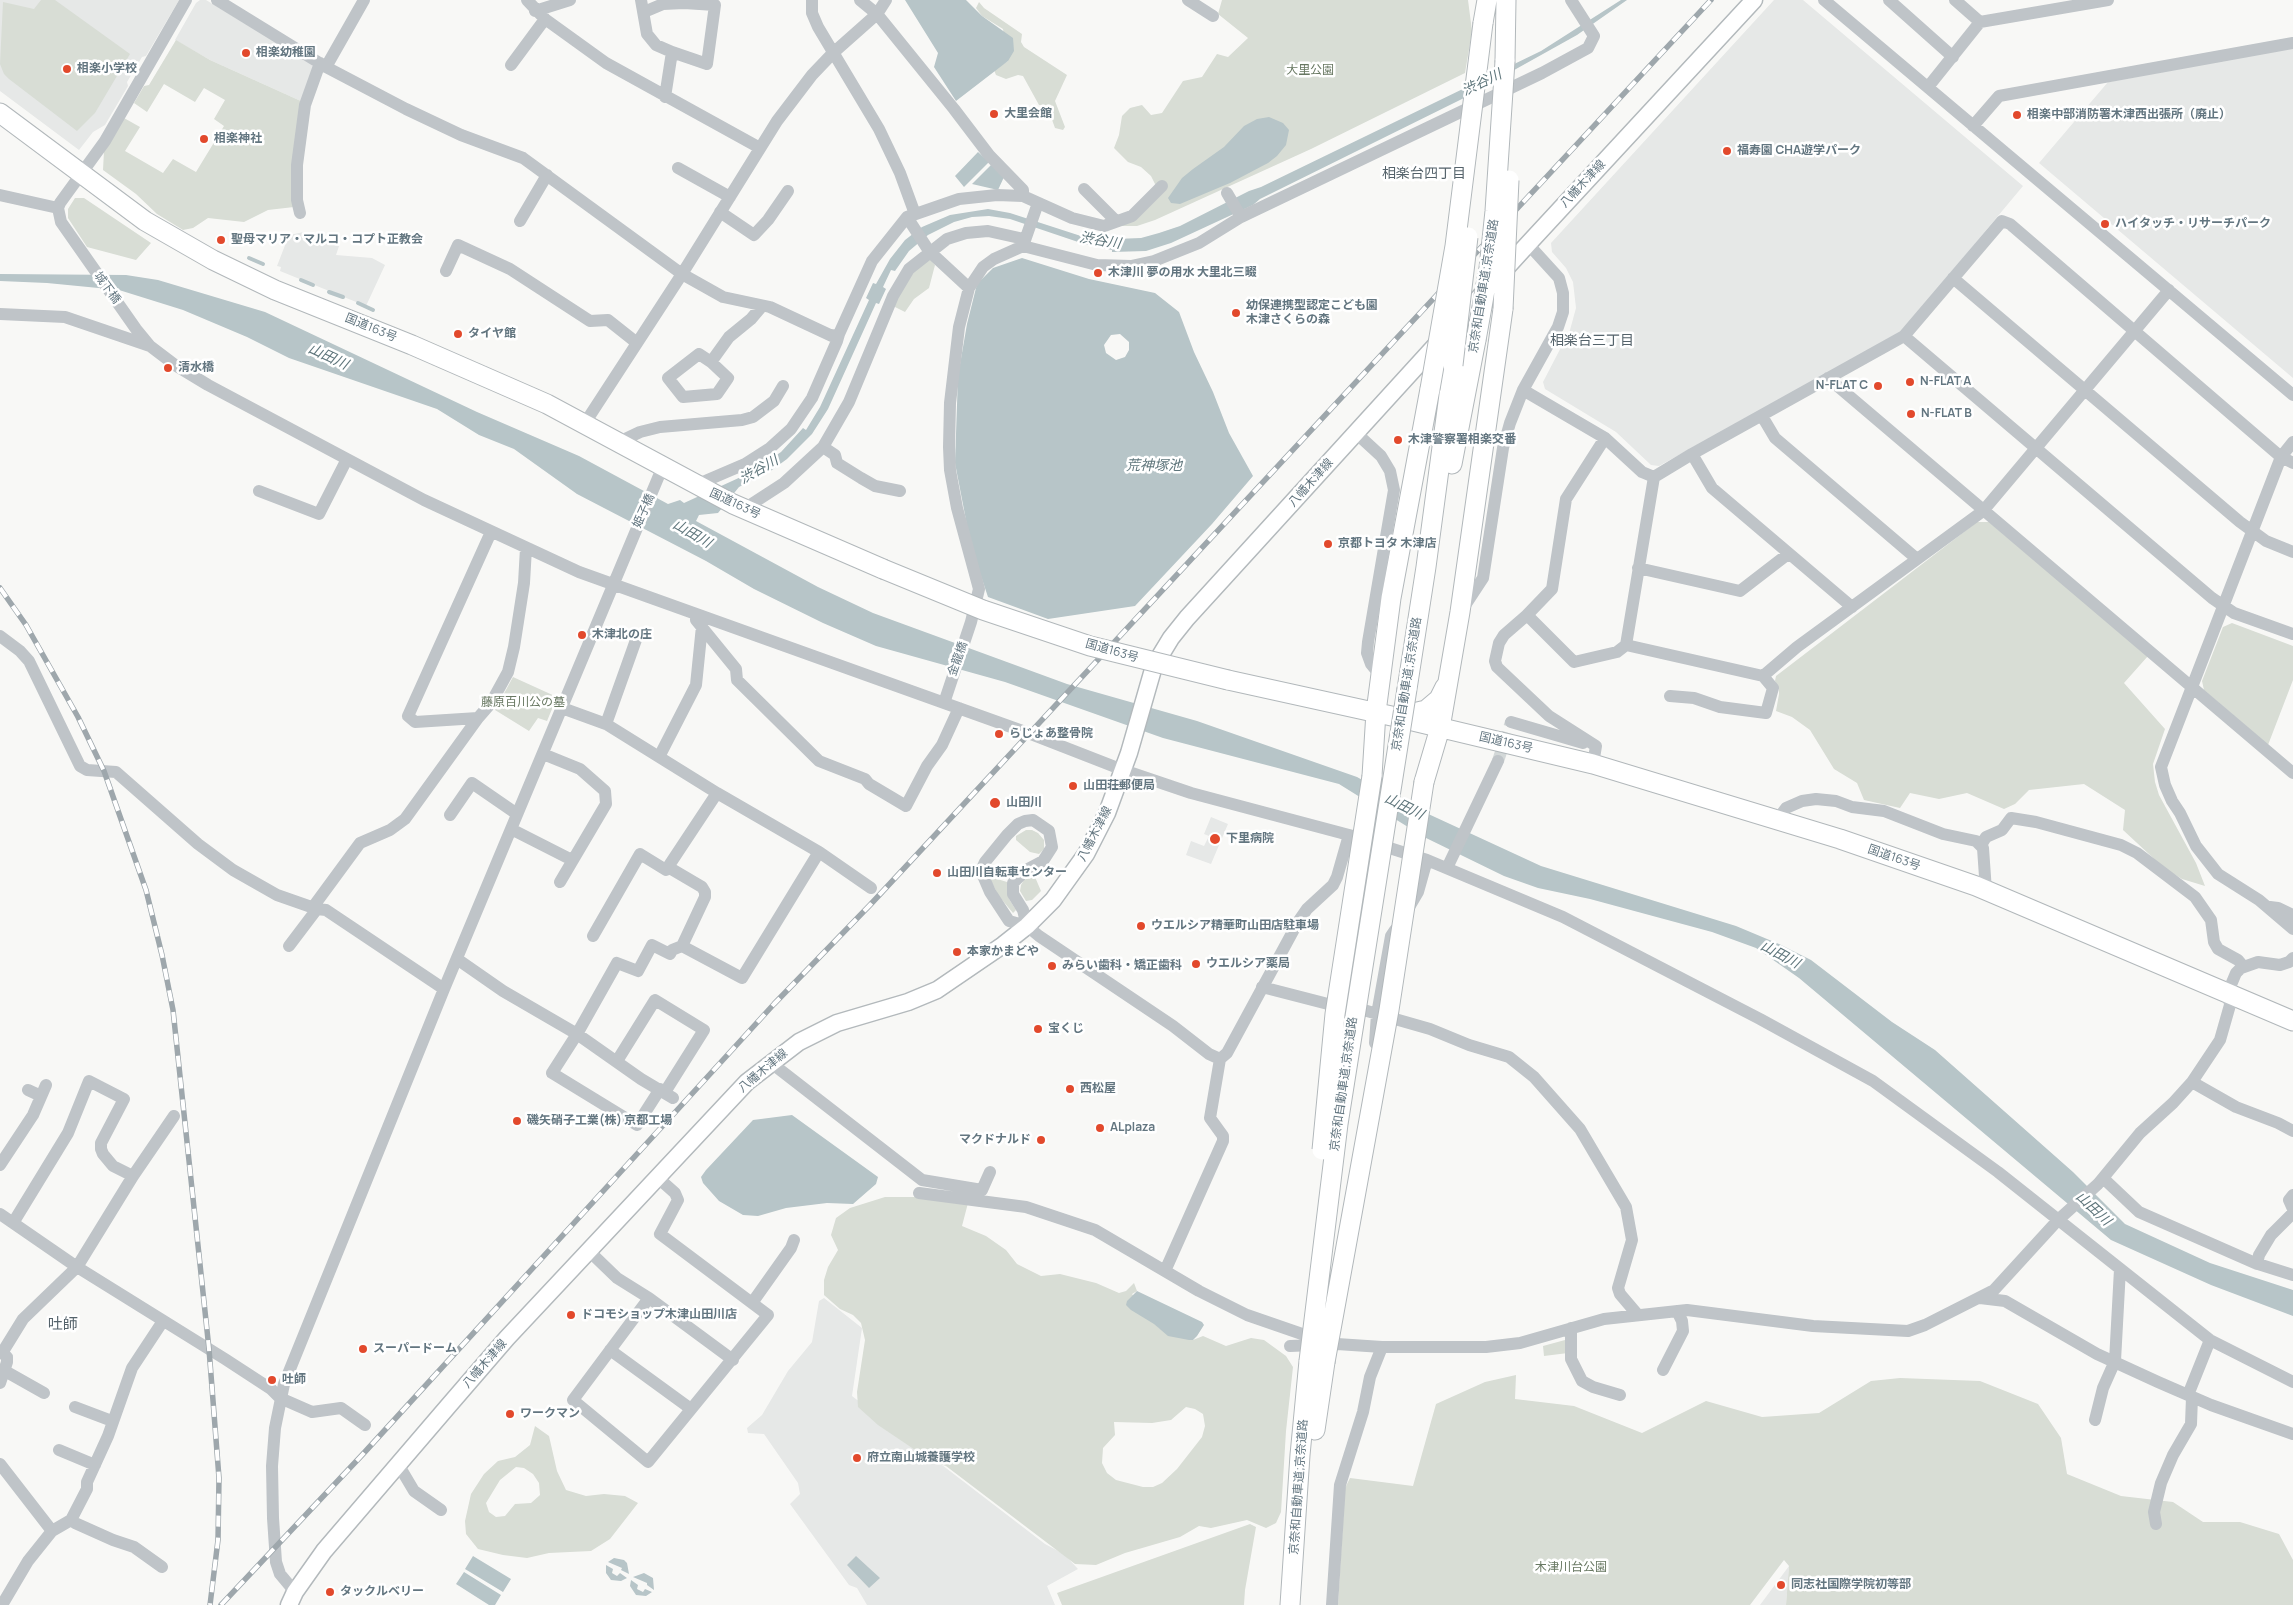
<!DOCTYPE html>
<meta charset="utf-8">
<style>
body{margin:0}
canvas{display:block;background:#f8f8f6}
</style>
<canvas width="2293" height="1605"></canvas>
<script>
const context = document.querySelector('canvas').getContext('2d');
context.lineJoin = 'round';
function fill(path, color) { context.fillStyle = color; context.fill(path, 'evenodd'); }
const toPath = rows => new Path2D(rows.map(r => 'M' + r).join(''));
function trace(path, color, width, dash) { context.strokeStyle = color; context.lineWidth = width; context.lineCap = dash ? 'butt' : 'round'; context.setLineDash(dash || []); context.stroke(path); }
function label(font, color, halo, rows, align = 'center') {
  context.font = font + ' Manrope,"Noto Sans JP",sans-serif'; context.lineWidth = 5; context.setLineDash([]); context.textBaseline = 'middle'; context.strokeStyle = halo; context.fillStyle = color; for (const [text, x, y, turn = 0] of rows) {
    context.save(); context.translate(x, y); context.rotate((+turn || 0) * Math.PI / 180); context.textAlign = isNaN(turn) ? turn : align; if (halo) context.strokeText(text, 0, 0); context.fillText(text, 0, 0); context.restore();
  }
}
const built = toPath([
 [0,0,179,0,146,56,142,57,127,82,128,86,105,125,93,132,79,150,0,91],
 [200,0,206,0,312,64,314,69,303,102,210,60,175,40,196,3],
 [1774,0,1803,0,2023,186,1901,332,1659,466,1651,465,1616,432,1545,389,1543,382,1570,330,1576,308,1573,282,1566,268,1552,252,1551,243],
 [2293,48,2293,378,2039,163,2108,82],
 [304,232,339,246,336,255,372,258,385,265,366,306,280,271,281,267,277,266,289,235],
 [1211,817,1228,824,1211,864,1186,855,1191,841,1204,846,1209,836,1204,834],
 [824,1298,862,1328,852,1396,1045,1544,1064,1554,1078,1569,1047,1586,1055,1605,867,1605,857,1588,849,1585,790,1504,800,1494,798,1483,764,1434,748,1433,747,1428,762,1415,788,1371,812,1342,819,1301],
 [1789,1566,1786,1605,1760,1605]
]);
const green = toPath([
 [41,0,55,0,130,54,95,113,77,131,9,79,4,74,0,64,3,2,34,9],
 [1222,0,1468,0,1472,31,1465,73,1311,149,1155,220,1137,226,1118,226,1152,201,1155,184,1151,176,1141,167,1128,162,1114,148,1119,135,1122,116,1130,108,1142,105,1151,115,1162,113,1183,81,1202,77,1217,54,1228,57,1248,38,1218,14],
 [979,2,984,8,1022,34,1021,42,1024,47,1067,75,1055,101,1065,127,1063,130,1055,128,1047,106,1039,105,1023,76,1018,75,1006,79,996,75,994,70,1008,61,1003,29,982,16,976,8],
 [176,40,210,60,303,102,294,207,268,210,244,222,208,218,193,228,183,230,157,214,136,194,103,170,104,151,124,118,140,127,125,151,163,173,173,159,196,172,224,126,214,119,225,100,204,88,195,102,164,84,147,112,134,103,144,86,149,85],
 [75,198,84,198,151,243,136,260,87,247,68,218,68,209],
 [927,255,935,265,929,288,914,299,905,312,893,306,903,282],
 [1977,522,1989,522,2148,656,2124,683,2165,729,2153,764,2155,782,2159,795,2196,863,2205,886,2182,879,2164,868,2123,830,2125,810,2084,784,2029,790,2015,804,2004,809,1967,793,1939,799,1910,793,1900,808,1864,800,1857,783,1834,769,1810,730,1792,717,1776,711,1779,694,1779,689,1775,681,1776,676],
 [2232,623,2293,646,2293,680,2268,745,2204,690,2202,681,2223,627],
 [513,677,557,697,547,721,538,718,529,731,495,710],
 [1026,830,1032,830,1038,833,1044,840,1044,849,1039,854,1030,852,1016,840,1016,836],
 [1031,877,1035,877,1041,891,1032,900,1026,901,1020,891,1021,885,1024,880],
 [994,878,1007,882,1009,899,1016,910,1013,913,998,895,990,879],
 [885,1197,915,1197,968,1203,962,1226,986,1236,1006,1250,1017,1264,1041,1276,1060,1274,1096,1283,1119,1293,1126,1291,1134,1283,1137,1291,1132,1294,1159,1328,1193,1340,1203,1336,1226,1346,1251,1338,1264,1340,1286,1356,1293,1367,1286,1431,1281,1512,1276,1523,1266,1528,1247,1520,1211,1528,1199,1526,1180,1537,1125,1553,1096,1565,1075,1564,946,1466,933,1462,878,1425,858,1407,857,1392,865,1340,861,1323,853,1315,840,1309,824,1295,824,1280,828,1267,838,1250,831,1235,836,1218,850,1208],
 [1186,1407,1195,1409,1203,1414,1205,1426,1202,1437,1177,1469,1162,1483,1153,1487,1143,1487,1116,1480,1107,1473,1102,1463,1103,1448,1115,1435,1114,1422,1152,1423,1171,1420],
 [1565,1340,1568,1353,1544,1356,1543,1346],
 [1516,1375,1515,1399,1574,1406,1642,1433,1706,1401,1762,1417,1819,1413,1871,1381,1900,1378,1980,1381,2038,1404,2061,1438,2067,1474,2121,1496,2173,1502,2203,1522,2240,1522,2279,1534,2293,1560,2293,1605,1786,1605,1789,1566,1784,1560,1750,1605,1338,1605,1345,1488,1350,1478,1413,1486,1436,1404,1485,1382],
 [535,1426,549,1436,557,1471,566,1490,586,1496,604,1494,625,1496,638,1503,610,1539,591,1551,549,1553,527,1558,503,1555,478,1549,466,1534,465,1521,471,1494,484,1474,498,1461,515,1457,530,1445],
 [516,1467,524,1468,533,1474,539,1483,540,1495,531,1503,515,1504,505,1516,496,1517,489,1512,486,1503,500,1480],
 [1250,1524,1256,1527,1245,1590,1244,1605,1062,1605,1057,1593]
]);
const water = toPath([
 [905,0,966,0,982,16,1013,38,1014,51,1008,61,956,101,934,67,938,53],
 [1621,0,1627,0,1577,35,1464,98,1260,199,1253,205,1171,243,1146,251,1112,252,1112,250,1084,244,1010,219,989,216,972,217,954,222,928,235,909,251,895,271,891,270,883,287,886,289,879,304,876,303,828,409,812,434,787,459,772,470,739,487,718,513,699,515,696,521,818,587,873,613,1067,684,1197,721,1357,777,1398,800,1541,866,1736,926,1779,944,1811,960,1892,1022,1935,1050,2073,1172,2125,1224,2210,1263,2293,1290,2293,1316,2211,1285,2111,1240,1799,978,1756,948,1712,932,1590,899,1538,888,1504,876,1424,837,1339,784,1163,738,1005,682,876,646,823,623,754,589,706,561,577,494,514,449,479,435,437,409,289,358,247,337,183,310,119,290,47,283,0,281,0,274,126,275,158,280,265,312,477,412,579,456,668,504,680,500,684,503,743,476,766,462,781,452,803,428,806,430,820,407,869,300,866,298,873,283,876,284,890,259,905,240,922,227,950,215,988,209,1010,213,1084,237,1114,242,1115,239,1141,238,1159,233,1180,226,1249,191,1261,187,1541,51],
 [1269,117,1283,123,1289,130,1286,145,1277,156,1268,163,1230,183,1180,204,1171,203,1168,198,1182,178,1193,169,1224,147,1244,126,1257,119],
 [978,152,989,162,964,187,955,176],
 [991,165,1004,177,998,190,972,184],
 [1022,258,1089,279,1155,293,1179,312,1194,352,1213,392,1229,433,1253,476,1212,524,1135,606,1048,619,988,597,971,546,955,463,958,376,967,324,977,284,993,268],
 [1120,334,1129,342,1129,350,1125,357,1116,360,1106,353,1104,345,1111,335],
 [792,1115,878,1177,876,1184,853,1204,827,1203,786,1208,758,1216,743,1215,719,1201,703,1183,701,1177,706,1170,753,1120],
 [1137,1291,1202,1322,1204,1325,1197,1336,1193,1340,1189,1340,1168,1336,1154,1324,1131,1310,1126,1305,1127,1301],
 [473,1556,511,1579,503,1592,465,1569],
 [856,1556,880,1578,869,1588,847,1565],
 [614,1558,624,1560,627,1563,629,1574,621,1570,622,1568,608,1562],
 [606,1565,613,1569,612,1573,617,1576,620,1573,627,1578,621,1581,611,1580,606,1573],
 [464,1572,501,1595,495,1605,489,1605,456,1584],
 [644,1573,653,1578,654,1590,647,1585,647,1583,633,1577],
 [631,1580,638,1585,637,1589,643,1592,645,1589,652,1592,646,1596,636,1595,630,1586]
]);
const stream = toPath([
 [249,258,263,264],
 [301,280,313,285],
 [329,292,343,297],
 [358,303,373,310]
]);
const minorTunnel = toPath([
 [1498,761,1511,722]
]);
const minor = toPath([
 [186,0,105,141,60,203,58,208,61,222,136,329,150,346,175,365,208,385,424,500,579,572,1028,733,1123,770,1191,793,1349,835,1427,860,1563,917,1760,1019,1873,1081,1998,1172,2210,1340,2293,1382],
 [217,0,326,67,406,109,461,135,523,158,682,274,723,297,770,307,832,336,839,334,872,261,907,217,959,199,997,195,1023,196,1072,218,1104,226,1132,216,1162,186],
 [527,0,545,19,606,63,760,148],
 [641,0,647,34,656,45,672,52,665,97],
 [812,0,812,13,818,27,879,129,900,173,915,214],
 [860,0,877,14,954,109,989,155,1023,190,1023,196],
 [1188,0,1213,16],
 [1824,0,2293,395],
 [1889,0,1953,57],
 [1955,0,1980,22],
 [535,11,570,0],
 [644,12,663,4,684,3,715,5,707,64,672,52],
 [511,65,545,19],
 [326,67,364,0],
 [1928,87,1980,22,2108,0],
 [1973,126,1999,96,2293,43],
 [678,168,730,197],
 [1084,189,1116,221],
 [1227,193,1241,217],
 [0,195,58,208],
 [720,212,754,235,768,220,788,191],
 [300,213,297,200,297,165,305,105,320,63],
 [907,217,929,251,969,288],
 [520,221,547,175],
 [1023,246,1038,203],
 [446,271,458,245,510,269,590,321,608,320,637,343],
 [1953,278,2240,522,2266,541,2293,552],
 [0,314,65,317,150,346],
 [1904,336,2212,598,2234,613,2293,634],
 [699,354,711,362,728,378,717,394,683,397,668,378,699,354],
 [711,362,729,337,751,319,762,306],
 [1828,378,2293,773],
 [1523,390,1605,438,1642,472,1654,477],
 [1762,416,1775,438,1917,559],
 [585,423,682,274,777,121,812,75,833,53,877,14,886,0],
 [1356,433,1381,456,1390,471,1394,490,1368,642,1367,653,1371,664,1380,675],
 [1605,438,1566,499,1552,589,1527,615,1574,662,1617,652,1626,645,1654,477,1692,454,1904,336,2002,221,2010,224,2281,457,2293,463],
 [619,442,640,432,660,427,742,420,753,417,774,401,783,386],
 [2293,442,2281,457,2161,767,2165,785,2172,801,2180,813,2196,846,2218,874,2259,900,2293,929],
 [823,447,835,455,837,463,861,478,875,486,900,491],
 [1692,454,1712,488,1852,607],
 [696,485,745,464,770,448,791,429,812,398,837,341,839,334],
 [259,491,319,514,347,459],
 [744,509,784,483,823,447,849,402,893,296,909,269,947,239,966,233,988,231,1024,239],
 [491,532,408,716,415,722,478,718,491,703,508,672,514,647,524,583,526,548],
 [1638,568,1740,591,1788,554],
 [1462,610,1483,578,1503,448,1510,423,1523,390,1558,327,1563,312,1563,293,1559,278,1528,244],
 [696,614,696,620,736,669,737,680,819,761,865,779,869,784,906,806,927,766,942,745,959,708],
 [1527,615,1504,635,1499,643,1495,661,1497,667,1549,716,1596,746,1593,764],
 [0,636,20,651,29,661,80,766,87,770,116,772,198,844,233,870,277,895,317,909,326,910,444,989],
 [1626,645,1763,676,1797,647,1983,511,2169,290],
 [1670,696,1694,698,1720,707,1766,713,1773,688,1763,676],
 [944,703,971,622,979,589,957,508,950,470,949,447,950,403,959,327,969,288,983,267,994,259,1023,246,1097,265,1131,266,1154,261,1199,243,1241,217,1542,73,1588,48,1594,36,1571,0],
 [562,708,606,724,717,793],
 [1511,722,1583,743],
 [606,724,637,637],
 [543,754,580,769,605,791,606,804,560,882],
 [659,757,696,685,702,626],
 [450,815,472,783,517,814],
 [1777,820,1786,808,1802,801,1816,799,1836,801,1852,807,1884,811,1943,834,1976,841,1983,848,1986,891],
 [511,829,572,860],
 [1981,845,1986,837,2002,830,2011,818,2036,822,2121,845,2137,853,2195,897,2211,920,2214,942,2218,949,2238,960,2243,966],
 [819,852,742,978,682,946,705,897,705,892,702,887,668,867,717,793,819,852,871,888],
 [1447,868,1498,761],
 [313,907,360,843,390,830,405,819,478,718],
 [2270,907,2278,908,2293,915],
 [1408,909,1418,892,1427,860],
 [1027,926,1023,910,1013,894,1013,883,1026,870,1043,861,1052,847,1049,831,1033,820,1025,821,1018,824,1007,835,985,862,981,871,990,892,1009,921,1027,926,1039,936,1173,1026,1209,1054,1220,1059],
 [593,936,640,854,666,870,668,867],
 [289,946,317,909],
 [457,959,503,991,577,1034,641,1079,673,1098],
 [1262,987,1328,1004,1367,1011,1430,1029,1469,1045,1509,1057,1534,1077,1580,1129,1626,1207,1632,1240,1618,1288,1620,1294,1637,1314],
 [1375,1043,1377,1014,1391,936,1395,930],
 [617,1061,655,1000,704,1030,665,1092],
 [770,1062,922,1180,982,1190,990,1172],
 [2192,1082,2236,1107,2278,1123,2293,1131],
 [660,1089,637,1125,552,1073,577,1034,617,963,638,971,652,945,670,954,672,950,682,946],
 [28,1090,41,1096],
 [0,1165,33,1115,46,1085],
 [2103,1178,2139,1212,2255,1263,2293,1275],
 [919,1193,1026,1207,1095,1230,1199,1291,1247,1315,1302,1334,1316,1344],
 [2293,1195,2289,1200,2293,1209],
 [0,1214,77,1267,225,1359,271,1389,280,1398,312,1412,341,1408,365,1425],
 [13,1223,68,1133,89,1081,124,1099,101,1143,101,1149,103,1154,113,1166,133,1176],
 [589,1251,617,1278,649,1298,733,1360],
 [2257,1264,2259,1255,2271,1235,2293,1213],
 [1165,1271,1223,1141,1223,1136,1210,1118,1220,1059,1227,1053,1298,922,1307,909,1333,885,1337,877,1349,835],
 [649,1298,573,1400,648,1462,768,1315,660,1234,678,1200,675,1193,657,1177],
 [1980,1298,2005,1301,2097,1354,2158,1382,2211,1405,2293,1434],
 [752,1303,791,1248,794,1240],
 [1571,1328,1571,1359,1582,1381,1593,1387,1620,1395],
 [1290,1346,1337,1344,1382,1347,1486,1347,1520,1343,1604,1319,1687,1310,1813,1326,1908,1331,1925,1325,1994,1290,2058,1220,2098,1184,2140,1133,2173,1103,2192,1082,2220,1040,2230,1005,2228,992,2236,973,2241,968,2258,962,2280,965,2289,962,2293,958],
 [610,1350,691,1409],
 [0,1351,7,1357,7,1362,0,1383],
 [2,1353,23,1319,77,1267,133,1176,174,1116],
 [1663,1370,1683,1331,1682,1321,1677,1311],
 [5,1371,44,1393],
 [2188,1395,2210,1340],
 [75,1407,112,1421],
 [2095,1420,2103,1388,2115,1361,2120,1269],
 [59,1450,95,1465],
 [0,1464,52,1531,28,1561,2,1605],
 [398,1464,414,1491,441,1510],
 [71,1520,75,1523,113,1540,134,1547,162,1567],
 [2156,1524,2154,1512,2161,1483,2173,1455,2191,1424,2192,1397],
 [52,1531,71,1520,87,1489,87,1482,108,1436,132,1368,163,1321],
 [295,1592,280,1574,276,1562,273,1518,272,1466,275,1428,284,1384,444,989,663,466],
 [1332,1605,1340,1485,1363,1412,1370,1377,1382,1347]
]);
const major = toPath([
 [289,1605,295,1592,324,1551,450,1404,507,1338,747,1082,799,1042,837,1023,908,1002,937,990,1003,945,1027,926,1053,900,1086,854,1107,813,1129,753,1154,666,1171,638,1187,618,1528,244,1754,0]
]);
const highway = toPath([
 [1483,23,1487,0],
 [1505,61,1506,0],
 [0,113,145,221,213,260,275,290,412,345,547,404,733,504,883,569],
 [1452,464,1476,340],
 [1228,680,1396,717,1593,764,1840,839,1976,886,2293,1021],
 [1407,689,1426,567,1453,365],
 [1400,716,1426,710,1439,699,1445,687],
 [1372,776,1376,712,1391,598,1430,389],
 [1424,782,1440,728,1460,612,1503,309],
 [1315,1430,1325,1362],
 [1290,1605,1300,1455,1309,1361]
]);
const rail = toPath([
 [0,588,26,625,78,717,104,771,146,890,162,955,173,1010,209,1349,219,1478,218,1540,210,1605],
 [221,1605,363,1454,774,1004,870,905,1711,0]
]);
const highwayBridge = toPath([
 [1503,309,1509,180],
 [1476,340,1489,268,1495,211,1505,61],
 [1453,365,1468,237],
 [1430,389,1455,246,1483,23],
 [883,569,983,610,1090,646,1228,680],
 [1322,1150,1335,1014,1372,776],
 [1309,1361,1338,1124,1407,689],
 [1325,1362,1389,1010,1424,782]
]);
const markers = [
 [246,53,5,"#e2492c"],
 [67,69,5,"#e2492c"],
 [994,114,5,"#e2492c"],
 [2017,115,5,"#e2492c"],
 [204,139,5,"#e2492c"],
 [1727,151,5,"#e2492c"],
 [2105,224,5,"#e2492c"],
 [221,240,5,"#e2492c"],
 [1098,273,5,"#e2492c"],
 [1236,313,5,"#e2492c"],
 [458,334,5,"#e2492c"],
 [168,368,5,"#e2492c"],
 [1910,382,5,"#e2492c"],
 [1878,386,5,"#e2492c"],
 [1911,414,5,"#e2492c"],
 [1398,440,5,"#e2492c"],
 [1328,544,5,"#e2492c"],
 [582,635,5,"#e2492c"],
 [999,734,5,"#e2492c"],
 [1073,786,5,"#e2492c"],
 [995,803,6,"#e2492c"],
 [1215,839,6,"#e2492c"],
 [937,873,5,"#e2492c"],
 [1141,926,5,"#e2492c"],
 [957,952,5,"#e2492c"],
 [1196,964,5,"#e2492c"],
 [1052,966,5,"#e2492c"],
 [1038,1029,5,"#e2492c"],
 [1070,1089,5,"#e2492c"],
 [517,1121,5,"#e2492c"],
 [1100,1128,5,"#e2492c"],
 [1041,1140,5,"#e2492c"],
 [571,1315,5,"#e2492c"],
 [363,1349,5,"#e2492c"],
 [272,1380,5,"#e2492c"],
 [510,1414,5,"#e2492c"],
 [857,1458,5,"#e2492c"],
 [1781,1585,5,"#e2492c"],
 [330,1592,5,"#e2492c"]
];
const poiNames = [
 ["相楽幼稚園",256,53],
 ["相楽小学校",77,69],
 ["大里会館",1004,114],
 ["相楽中部消防署木津西出張所（廃止）",2027,115],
 ["相楽神社",214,139],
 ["福寿園 CHA遊学パーク",1737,151],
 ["ハイタッチ・リサーチパーク",2115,224],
 ["聖母マリア・マルコ・コプト正教会",231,240],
 ["木津川 夢の用水 大里北三畷",1108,273],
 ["幼保連携型認定こども園",1246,306],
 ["木津さくらの森",1246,320],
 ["タイヤ館",468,334],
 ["清水橋",178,368],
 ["N-FLAT A",1920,382],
 ["N-FLAT C",1868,386,"right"],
 ["N-FLAT B",1921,414],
 ["木津警察署相楽交番",1408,440],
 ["京都トヨタ 木津店",1338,544],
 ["木津北の庄",592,635],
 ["らじょあ整骨院",1009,734],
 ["山田荘郵便局",1083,786],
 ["山田川",1006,803],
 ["下里病院",1226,839],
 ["山田川自転車センター",947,873],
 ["ウエルシア精華町山田店駐車場",1151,926],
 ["本家かまどや",967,952],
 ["ウエルシア薬局",1206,964],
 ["みらい歯科・矯正歯科",1062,966],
 ["宝くじ",1048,1029],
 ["西松屋",1080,1089],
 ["磯矢硝子工業(株) 京都工場",527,1121],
 ["ALplaza",1110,1128],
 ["マクドナルド",1031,1140,"right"],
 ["ドコモショップ木津山田川店",581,1315],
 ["スーパードーム",373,1349],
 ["吐師",282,1380],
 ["ワークマン",520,1414],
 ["府立南山城養護学校",867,1458],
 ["同志社国際学院初等部",1791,1585],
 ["タックルベリー",340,1592]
];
const parkNames = [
 ["大里公園",1310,71],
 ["藤原百川公の墓",523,703],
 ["木津川台公園",1571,1568]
];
const streetNames = [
 ["八幡木津線",1583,184,-47],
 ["京奈和自動車道;京奈道路",1484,286,-81],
 ["城下橋",107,288,54],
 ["国道163号",371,328,22],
 ["八幡木津線",1311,483,-48],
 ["国道163号",735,504,25],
 ["姫子橋",644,511,-66],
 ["国道163号",1112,651,16],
 ["金龍橋",958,659,-71],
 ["京奈和自動車道;京奈道路",1407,684,-81],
 ["国道163号",1506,743,13],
 ["八幡木津線",1095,834,-63],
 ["国道163号",1894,858,19],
 ["八幡木津線",763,1071,-40],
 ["京奈和自動車道;京奈道路",1344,1084,-82],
 ["八幡木津線",485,1364,-49],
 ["京奈和自動車道;京奈道路",1299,1487,-86]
];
const waterNames = [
 ["渋谷川",1482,83,-26],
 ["渋谷川",1100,241,9],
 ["山田川",328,357,25],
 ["荒神塚池",1154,466],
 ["渋谷川",759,470,-30],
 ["山田川",692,534,30],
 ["山田川",1404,807,26],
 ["山田川",1780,955,28],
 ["山田川",2093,1209,43]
];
const neighbourhoodNames = [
 ["相楽台四丁目",1424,174],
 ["相楽台三丁目",1592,341]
];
const quarterNames = [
 ["吐師",63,1325]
];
fill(built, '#e6e8e7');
fill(green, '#d8ddd5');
fill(water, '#b7c5c8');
trace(stream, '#b7c5c8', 4);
trace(minorTunnel, '#d3d8d8', 12, [12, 6]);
trace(major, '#b3b9bc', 19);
trace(highway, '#b2b8bb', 21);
trace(minor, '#bfc4c8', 12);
trace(major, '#fff', 16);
trace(highway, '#fff', 19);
trace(rail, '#9ea7ac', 5.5);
trace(rail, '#fff', 4, [11]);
trace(highwayBridge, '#b2b8bb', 21, []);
trace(highwayBridge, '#fff', 19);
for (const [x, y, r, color] of markers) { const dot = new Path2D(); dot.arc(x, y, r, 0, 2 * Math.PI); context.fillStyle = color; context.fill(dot); trace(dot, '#fff', 2); }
label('bold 12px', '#637680', '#fff', poiNames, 'left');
label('12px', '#687862', '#fff', parkNames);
label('12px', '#637680', '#fff', streetNames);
label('italic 14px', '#5e757b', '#fff', waterNames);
label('14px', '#55636b', '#fff', neighbourhoodNames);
label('15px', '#55636b', '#fff', quarterNames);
</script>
